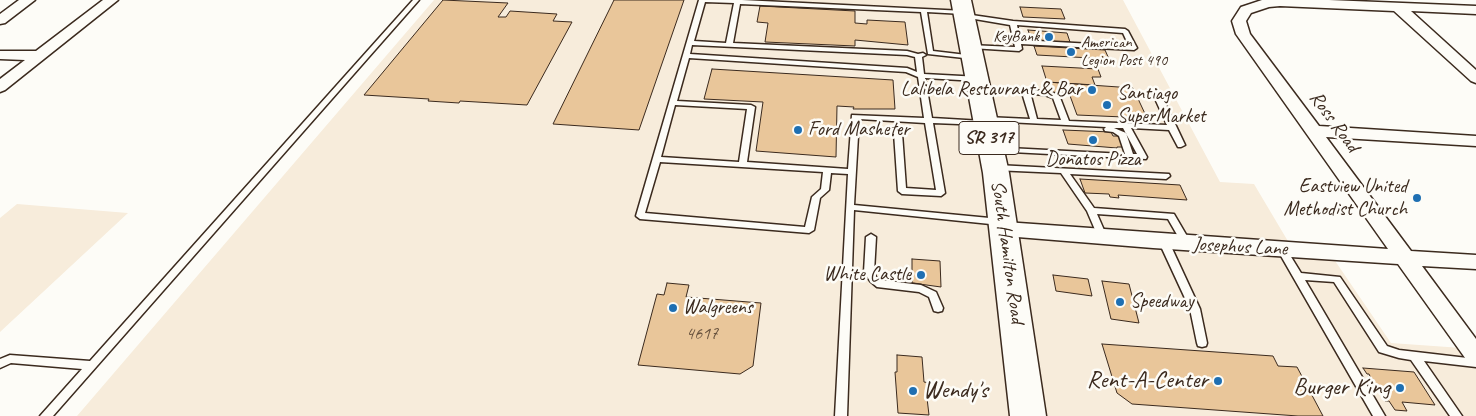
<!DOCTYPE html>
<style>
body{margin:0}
canvas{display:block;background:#fdfcf7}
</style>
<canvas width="1476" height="416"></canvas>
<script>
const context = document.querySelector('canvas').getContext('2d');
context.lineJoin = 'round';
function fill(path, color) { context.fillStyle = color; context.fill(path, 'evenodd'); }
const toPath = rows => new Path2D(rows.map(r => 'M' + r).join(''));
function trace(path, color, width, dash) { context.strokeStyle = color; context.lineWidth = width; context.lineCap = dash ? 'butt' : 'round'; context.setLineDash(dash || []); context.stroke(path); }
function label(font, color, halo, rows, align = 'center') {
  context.font = font + ' Caveat,sans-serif'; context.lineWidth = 5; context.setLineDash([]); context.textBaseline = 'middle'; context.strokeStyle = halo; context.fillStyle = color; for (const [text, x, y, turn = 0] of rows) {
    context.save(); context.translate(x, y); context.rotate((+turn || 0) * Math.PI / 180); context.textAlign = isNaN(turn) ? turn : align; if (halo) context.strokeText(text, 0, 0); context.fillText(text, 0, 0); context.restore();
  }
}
const built = toPath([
 [434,0,1123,0,1220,182,1254,184,1292,248,1327,249,1391,343,1476,349,1476,416,77,416],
 [17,204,128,213,0,332,0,218]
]);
const building = toPath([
 [443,0,508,3,498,17,506,17,510,11,557,14,553,21,572,22,527,105,460,101,459,103,428,101,429,99,364,95,443,0],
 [614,0,684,0,639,130,553,124,614,0],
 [760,6,855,11,855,23,867,24,867,20,905,22,908,45,855,40,855,46,765,42,768,23,757,22,760,6],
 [1020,7,1061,9,1065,19,1023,17,1020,7],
 [1028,30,1067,33,1070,42,1032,41,1028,30],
 [1034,46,1105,50,1109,59,1037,55,1034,46],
 [1042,66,1098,69,1101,77,1092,77,1095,85,1047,82,1042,66],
 [712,69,893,80,895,109,853,109,854,107,837,106,836,157,756,151,763,102,704,99,712,69],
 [1047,82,1133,88,1147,118,1077,115,1069,93,1050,92,1047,82],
 [1063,130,1111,132,1113,136,1119,136,1123,147,1117,147,1117,148,1068,144,1063,130],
 [1080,179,1180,185,1187,200,1118,195,1119,198,1110,197,1109,194,1085,193,1080,179],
 [912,259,940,261,941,287,912,283,912,280,902,279,902,270,912,271,912,259],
 [1053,275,1088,279,1092,296,1056,291,1053,275],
 [1102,281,1129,284,1139,323,1111,319,1102,281],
 [667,283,689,285,686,297,761,303,753,366,740,374,638,365,657,294,664,295,667,283],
 [1102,344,1273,356,1278,366,1297,367,1323,416,1298,416,1132,404,1117,393,1102,344],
 [897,355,922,357,924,382,930,383,931,398,927,398,929,415,898,413,895,372,897,372,897,355],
 [1363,368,1414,372,1435,405,1402,402,1407,411,1395,410,1389,401,1385,401,1380,392,1377,392,1369,374,1367,374,1363,368]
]);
const lane = toPath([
 [413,0,419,0,53,416,40,416,82,369,11,363,0,368,0,359,10,355,90,361,413,0],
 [699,0,742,0,965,11,965,13,963,14,927,12,933,51,975,56,975,58,973,59,928,54,921,12,740,4,733,43,907,51,918,54,923,53,926,55,922,57,924,74,980,77,981,79,977,81,925,78,932,118,983,121,982,119,986,117,1030,119,1023,96,1028,90,1031,90,1046,91,1059,95,1069,121,1167,125,1152,92,1156,90,1160,92,1185,145,1181,147,1178,147,1169,130,1131,128,1147,157,1146,159,992,151,989,151,988,149,989,147,1125,154,1119,136,1113,132,1105,131,1104,129,1106,127,987,121,988,123,984,125,933,123,945,193,941,196,902,194,898,191,894,133,898,131,902,133,906,188,936,190,925,123,859,119,854,205,1000,219,1004,222,1000,225,854,210,847,416,835,416,848,174,831,173,829,190,820,198,814,230,809,233,640,219,636,216,699,0],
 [705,2,734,3,726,43,694,41,705,2],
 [692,45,907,55,915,57,917,72,907,68,690,54,692,45],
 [689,58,906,72,918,77,924,118,852,115,848,169,747,162,755,107,751,105,677,101,689,58],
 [1033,94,1045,95,1053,98,1061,120,1037,119,1031,96,1033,94],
 [675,105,747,109,739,162,661,157,675,105],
 [1114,128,1123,128,1137,154,1133,154,1126,133,1114,128],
 [660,162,823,172,821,189,812,197,805,227,645,213,660,162],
 [965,14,1013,21,1125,29,1128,31,1137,48,1134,50,1021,44,1022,49,1019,51,971,48,969,47,969,45,1015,47,1010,25,963,17,963,15,965,14],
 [1017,25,1123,33,1129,46,1020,40,1017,25],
 [997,165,1169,174,1170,176,1166,179,1070,174,1094,208,1174,214,1191,243,1189,245,1183,245,1168,219,1097,214,1107,237,1105,239,1099,239,1087,211,1061,173,994,170,993,168,997,165],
 [871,234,876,237,874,272,876,277,880,280,921,285,936,292,943,308,942,311,938,312,934,311,929,297,919,292,877,287,870,281,864,272,866,237,871,234],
 [1164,239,1169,242,1200,309,1207,343,1206,346,1202,347,1198,346,1197,343,1190,309,1159,242,1164,239],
 [1282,246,1285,247,1301,273,1340,277,1387,346,1399,350,1476,359,1476,367,1424,361,1462,416,1450,416,1411,360,1399,358,1379,352,1334,282,1305,280,1385,416,1373,416,1277,249,1279,247,1282,246]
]);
const street = toPath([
 [19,0,35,0,5,23,0,24,0,14,19,0],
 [103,0,118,0,5,90,0,92,0,79,25,60,0,59,0,51,36,51,103,0],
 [1262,0,1329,0,1476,6,1476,14,1411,11,1476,70,1476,83,1471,81,1394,11,1280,6,1269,7,1251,13,1246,21,1250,34,1319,126,1476,136,1476,146,1326,137,1411,251,1476,255,1476,269,1422,266,1476,339,1476,365,1468,362,1398,264,1153,248,1005,236,998,234,995,229,998,224,1005,222,1388,249,1236,34,1232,21,1241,7,1262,0]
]);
const primary = toPath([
 [951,0,971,0,1009,173,1046,416,1010,416,983,173,951,0]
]);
const markers = [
 [1049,37,5,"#1f6fb2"],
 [1071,52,5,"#1f6fb2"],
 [1092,90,5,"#1f6fb2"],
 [1107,105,5,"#1f6fb2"],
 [798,130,5,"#1f6fb2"],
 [1093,140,5,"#1f6fb2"],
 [1417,198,5,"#1f6fb2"],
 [921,275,5,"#1f6fb2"],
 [1120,302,5,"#1f6fb2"],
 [673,308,5,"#1f6fb2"],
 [1218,381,5,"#1f6fb2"],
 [1400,388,5,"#1f6fb2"],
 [913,391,5,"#1f6fb2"]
];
const farPoinames = [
 ["KeyBank",1039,37],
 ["American",1081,43,"left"],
 ["Legion Post 490",1081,61,"left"]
];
const numberNames = [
 ["4617",702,334]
];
const shields = [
 [989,138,60]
];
const shieldNames = [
 ["SR 317",989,138]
];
const poiNames = [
 ["Lalibela Restaurant & Bar",1082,90,"right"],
 ["Santiago",1117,94],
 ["SuperMarket",1117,117],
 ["Ford Masheter",808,130],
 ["Donatos Pizza",1093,160,"center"],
 ["Eastview United",1407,187,"right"],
 ["Methodist Church",1407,210,"right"],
 ["White Castle",911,275,"right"],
 ["Speedway",1130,302],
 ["Walgreens",683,308]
];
const streetNames = [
 ["Ross Road",1334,122,54],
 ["Josephus Lane",1240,247,3],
 ["South Hamilton Road",1007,252,82]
];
const nearPoinames = [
 ["Rent-A-Center",1208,381],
 ["Burger King",1390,388],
 ["Wendy's",923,391,"left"]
];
fill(built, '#f7ecdb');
fill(building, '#e9c69a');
trace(building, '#3b2a1e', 1);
trace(lane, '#3b2a1e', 3);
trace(street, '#3b2a1e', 3);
trace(primary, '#3b2a1e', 3);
fill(lane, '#fdfcf7');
fill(street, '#fdfcf7');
fill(primary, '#fdfcf7');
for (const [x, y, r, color] of markers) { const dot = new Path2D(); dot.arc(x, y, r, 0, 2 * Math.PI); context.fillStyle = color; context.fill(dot); trace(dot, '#fdfcf7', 2); }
label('16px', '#3b2a1e', '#fdfcf7', farPoinames, 'right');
label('18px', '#66513d', null, numberNames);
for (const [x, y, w] of shields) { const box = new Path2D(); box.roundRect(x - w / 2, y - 16.5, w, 33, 4); context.fillStyle = '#fdfcf7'; context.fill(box); trace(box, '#3b2a1e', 1); }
label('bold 19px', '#3b2a1e', null, shieldNames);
label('20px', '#3b2a1e', '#fdfcf7', poiNames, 'left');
label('20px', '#3b2a1e', '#fdfcf7', streetNames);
label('24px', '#3b2a1e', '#fdfcf7', nearPoinames, 'right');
</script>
